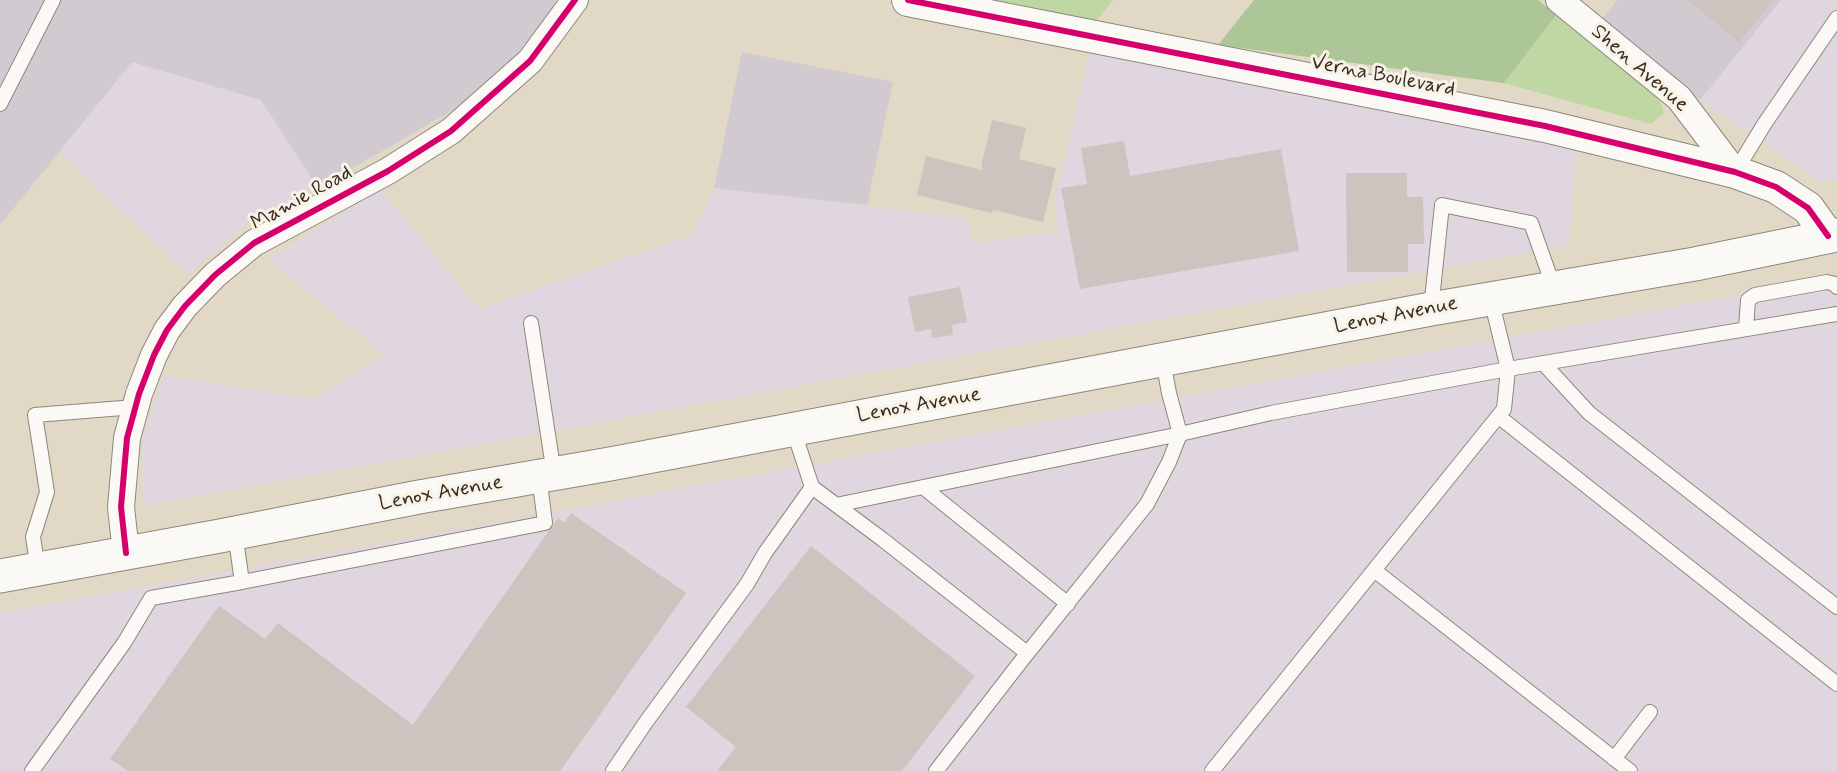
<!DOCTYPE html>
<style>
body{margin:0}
canvas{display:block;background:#e1d8c5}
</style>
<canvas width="1837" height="771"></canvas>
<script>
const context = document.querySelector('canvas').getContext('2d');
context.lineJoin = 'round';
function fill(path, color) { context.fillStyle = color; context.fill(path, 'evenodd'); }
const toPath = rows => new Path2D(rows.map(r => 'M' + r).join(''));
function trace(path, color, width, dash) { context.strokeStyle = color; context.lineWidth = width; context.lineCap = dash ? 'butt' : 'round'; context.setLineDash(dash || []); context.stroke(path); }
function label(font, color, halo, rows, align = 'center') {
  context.font = font + ' Mynerve,sans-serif'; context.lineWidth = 6; context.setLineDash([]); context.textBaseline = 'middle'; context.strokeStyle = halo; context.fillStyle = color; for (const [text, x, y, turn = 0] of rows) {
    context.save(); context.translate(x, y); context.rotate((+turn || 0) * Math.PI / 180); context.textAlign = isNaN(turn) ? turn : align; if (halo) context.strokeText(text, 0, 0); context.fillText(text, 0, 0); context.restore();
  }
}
const built = toPath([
 [1781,0,1837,0,1837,180,1821,181,1700,100],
 [1090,52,1577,147,1569,245,143,506,142,442,165,375,311,399,385,355,268,260,380,189,479,309,694,234,714,188,965,218,973,243,1059,232,1054,202],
 [132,62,261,100,318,188,251,220,188,274,59,152],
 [1837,277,1837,771,0,771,0,613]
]);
const industrial = toPath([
 [0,0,555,0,555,4,524,52,462,105,318,188,261,100,132,62,0,225],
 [1617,0,1781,0,1700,100,1601,20],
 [742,52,893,82,867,205,714,188]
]);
const green = toPath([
 [985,0,1113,0,1096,21],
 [1556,15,1659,98,1664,113,1651,124,1504,83]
]);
const forest = toPath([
 [1254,0,1538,0,1556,15,1504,83,1218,45]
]);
const building = toPath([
 [1687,0,1774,0,1739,42],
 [992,120,1026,128,1019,159,1056,168,1043,222,993,210,992,213,917,195,926,156,982,170,983,167,981,167],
 [1124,141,1130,176,1281,149,1299,251,1080,289,1061,188,1087,184,1081,148],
 [1346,173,1407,173,1407,197,1423,197,1424,244,1408,244,1408,272,1347,272],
 [960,287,967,322,952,325,953,335,932,338,931,329,915,332,908,297],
 [571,513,686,593,560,771,128,771,110,759,219,606,265,639,278,623,413,725,558,518,564,523],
 [811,546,975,676,902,771,717,771,736,747,686,707]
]);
const service = toPath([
 [0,104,53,0],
 [1735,172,1765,123,1837,18],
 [1431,309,1442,205,1531,223,1554,288],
 [531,323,554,474],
 [1746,329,1748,300,1755,295,1827,282,1835,284,1837,287],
 [1543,363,1589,413,1837,607],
 [1498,416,1837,684],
 [793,429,812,487,882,539,1027,653],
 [923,487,1068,604],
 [836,505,1180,434,1271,413,1508,369,1837,314],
 [38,569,33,537,47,492,35,415,135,407],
 [1374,570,1630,771],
 [242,582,545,523,539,476],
 [1614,759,1650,712],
 [32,771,124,643,151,598,242,582,235,533],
 [613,771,646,722,747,584,765,553,812,487],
 [936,771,1022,660,1147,504,1169,462,1180,434,1169,393,1163,361],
 [1212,771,1504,409,1508,369,1491,299]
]);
const minor = toPath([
 [1559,0,1679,98,1735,172],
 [126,553,121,507,127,438,139,394,154,355,167,330,185,306,215,275,254,243,388,171,451,131,530,61,575,0]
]);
const tertiary = toPath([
 [908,0,1545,126,1735,172,1776,187,1808,208,1828,236]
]);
const secondary = toPath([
 [0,576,220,536,419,497,610,464,1431,309,1695,264,1837,235]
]);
const cycleway = toPath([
 [908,0,1545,126,1735,172,1776,187,1808,208,1828,236],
 [126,553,121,507,127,438,139,394,154,355,167,330,185,306,215,275,254,243,388,171,451,131,530,61,575,0]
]);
const streetNames = [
 ["Shen Avenue",1639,69,41],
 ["Verna Boulevard",1383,77,11],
 ["Mamie Road",302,199,-29],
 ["Lenox Avenue",1396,316,-11],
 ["Lenox Avenue",919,406,-10],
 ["Lenox Avenue",441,494,-10]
];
fill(built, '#e0d6df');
fill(industrial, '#d1cbd1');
fill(green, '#bfd7a2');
fill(forest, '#adc698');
fill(building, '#cec3bf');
trace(service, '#8e877c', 16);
trace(minor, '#8e877c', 28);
trace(tertiary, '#8e877c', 34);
trace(secondary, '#8e877c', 35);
trace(service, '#faf9f6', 14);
trace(minor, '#faf9f6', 26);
trace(tertiary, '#faf9f6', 32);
trace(secondary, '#faf9f6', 33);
trace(cycleway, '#d6006c', 6);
label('21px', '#3b2a1e', '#f7f3e8', streetNames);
</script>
